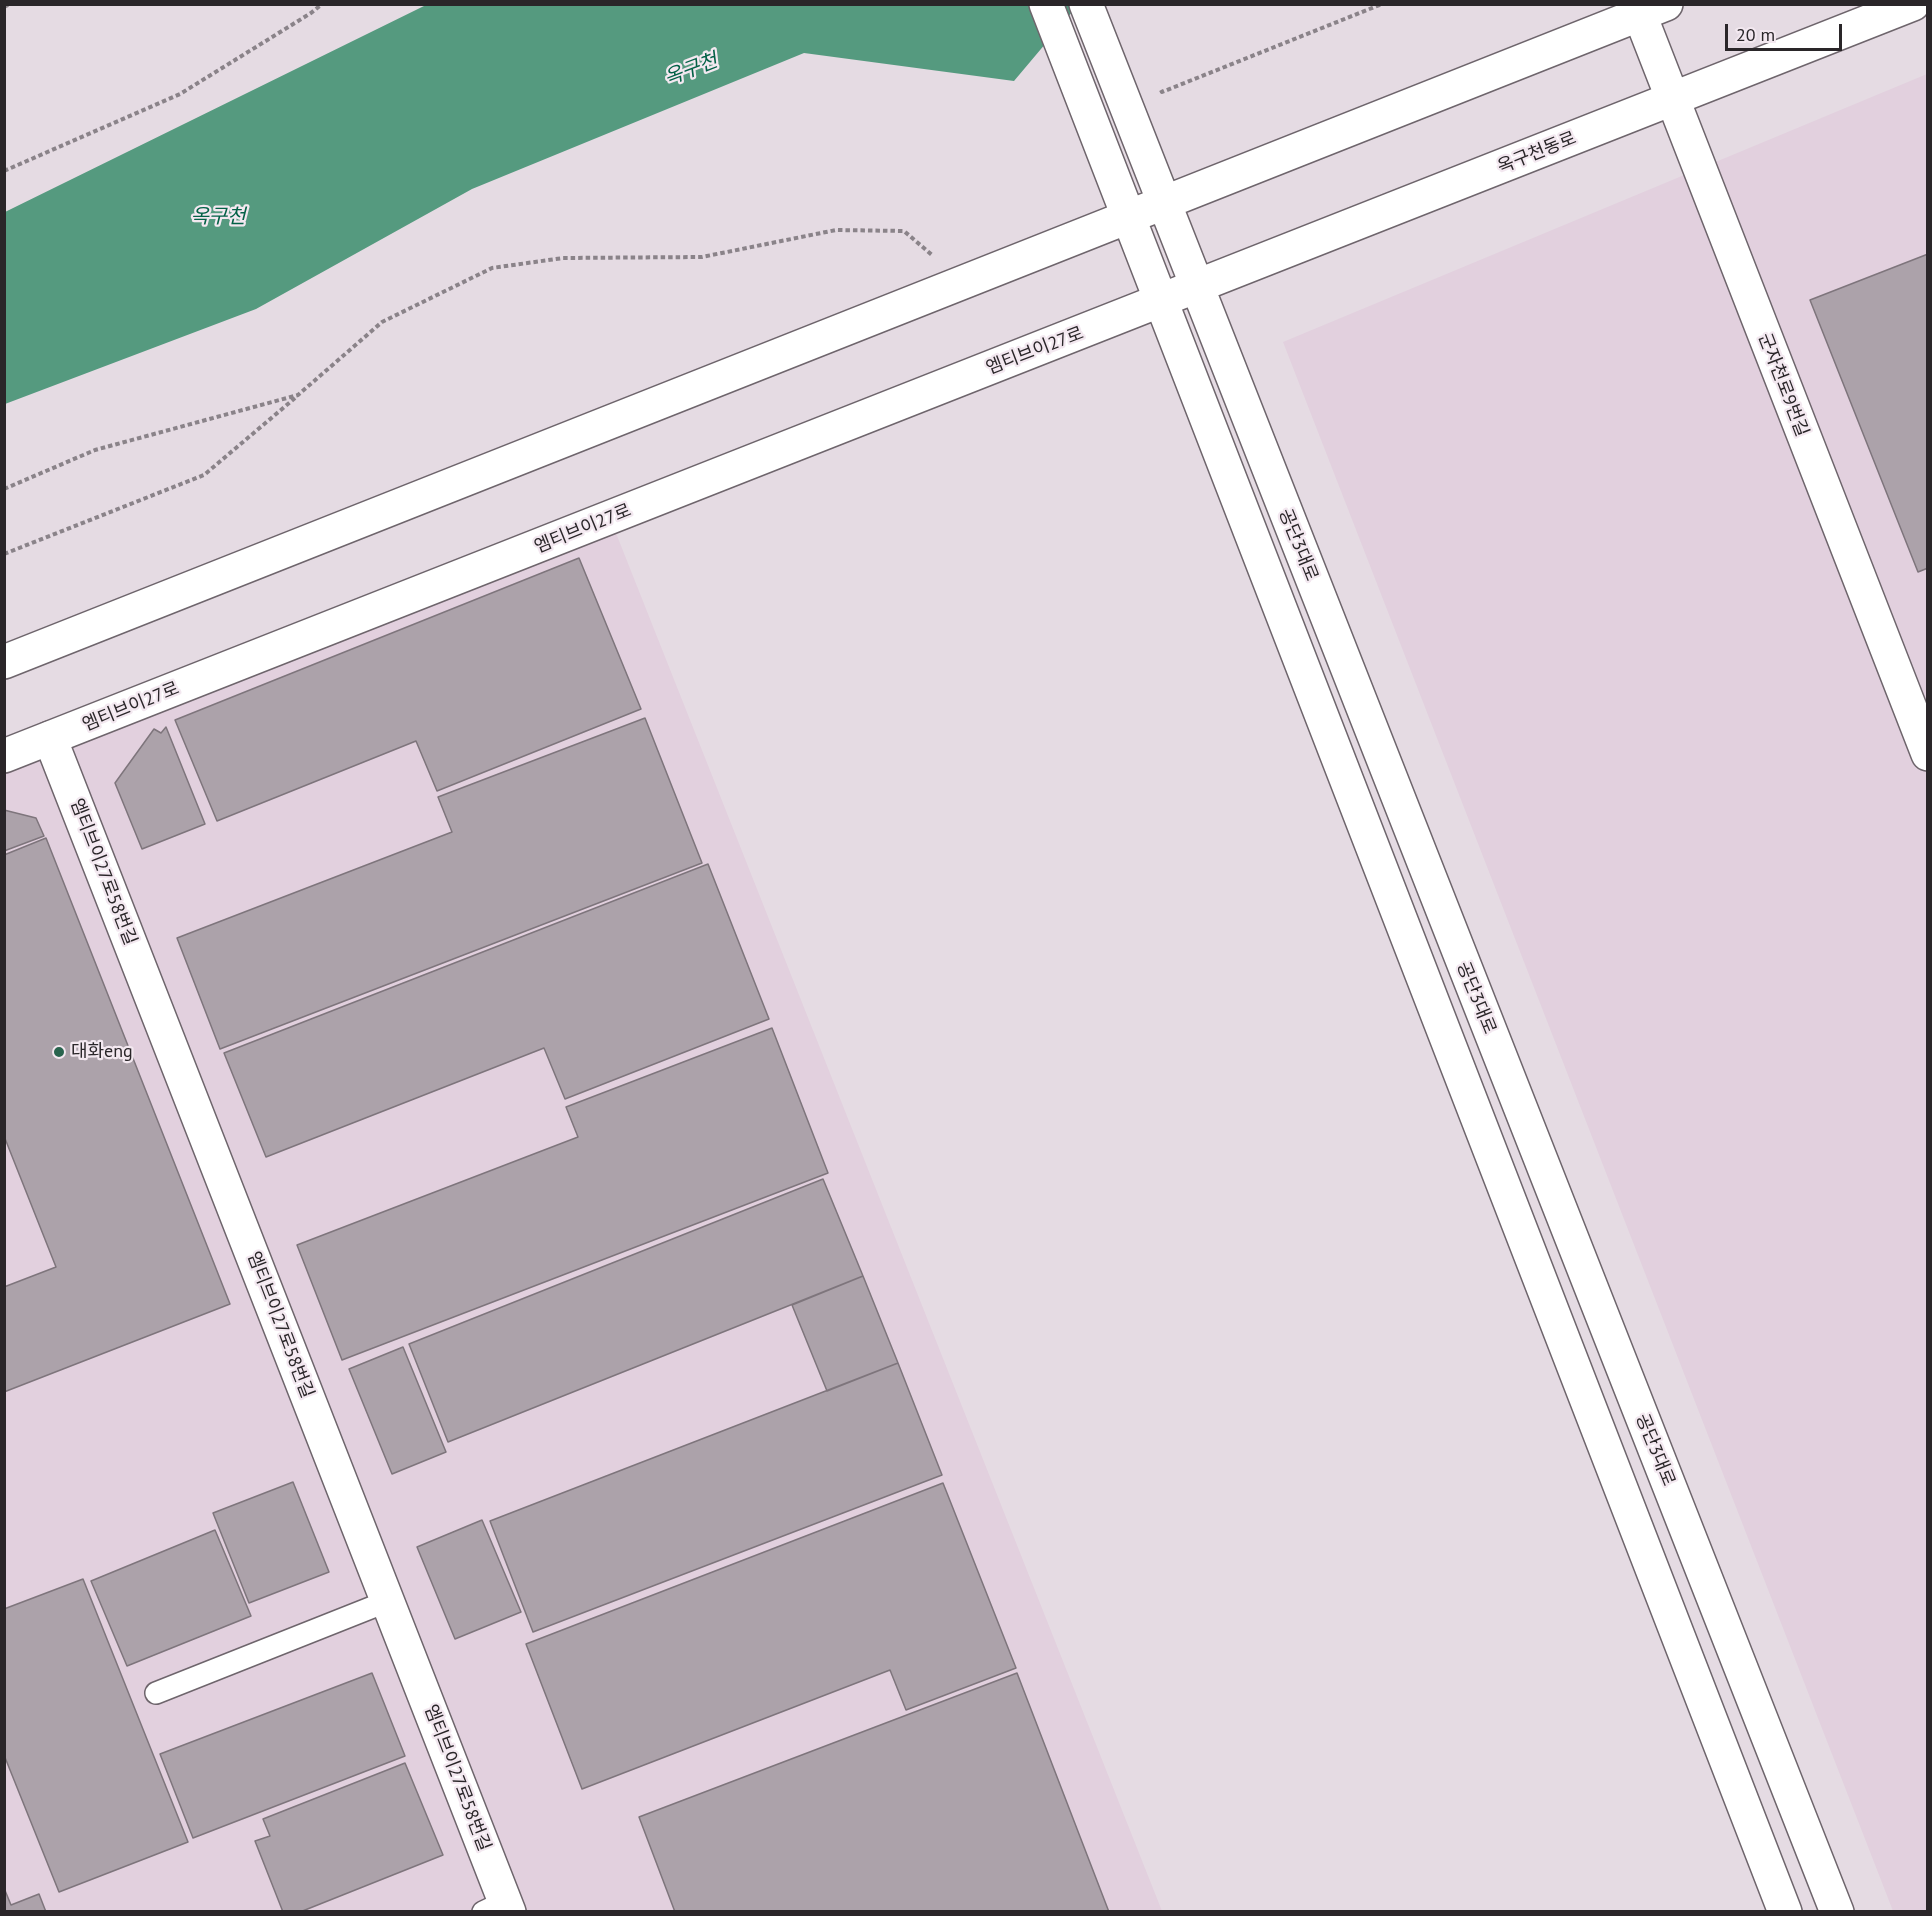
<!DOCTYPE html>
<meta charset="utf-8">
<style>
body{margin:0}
#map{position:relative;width:1932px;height:1916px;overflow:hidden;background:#e5dbe3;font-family:"PT Sans",sans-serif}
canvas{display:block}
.frame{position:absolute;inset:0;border:6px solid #2a2629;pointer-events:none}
.scale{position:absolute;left:1725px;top:24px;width:117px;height:27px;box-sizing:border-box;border:3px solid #2a2629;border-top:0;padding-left:8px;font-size:18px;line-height:21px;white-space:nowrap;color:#2a2629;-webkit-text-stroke:4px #f3e8f0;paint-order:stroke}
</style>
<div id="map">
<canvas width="1932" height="1916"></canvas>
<div class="frame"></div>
<div class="scale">20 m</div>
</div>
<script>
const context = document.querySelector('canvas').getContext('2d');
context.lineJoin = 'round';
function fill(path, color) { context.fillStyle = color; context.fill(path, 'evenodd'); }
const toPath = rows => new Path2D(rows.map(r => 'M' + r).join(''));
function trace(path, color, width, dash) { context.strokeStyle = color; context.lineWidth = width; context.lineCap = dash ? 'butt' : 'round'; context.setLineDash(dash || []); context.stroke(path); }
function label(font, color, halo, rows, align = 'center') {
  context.font = font + ' "PT Sans","Noto Sans KR",sans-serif'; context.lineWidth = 4.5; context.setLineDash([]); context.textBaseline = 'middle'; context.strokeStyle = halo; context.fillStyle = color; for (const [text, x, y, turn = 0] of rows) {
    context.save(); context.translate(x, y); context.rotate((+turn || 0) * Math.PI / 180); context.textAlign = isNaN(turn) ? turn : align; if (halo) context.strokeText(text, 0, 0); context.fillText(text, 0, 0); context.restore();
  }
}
const built = toPath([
 [1927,74,1927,1911,1893,1911,1283,342],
 [610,518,1162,1911,5,1912,5,753]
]);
const water = toPath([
 [426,5,1078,5,1014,81,804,53,472,189,256,309,5,404,5,212]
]);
const building = toPath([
 [1928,254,1928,568,1918,572,1810,300,1928,254],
 [579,558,641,709,437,791,416,741,217,821,175,720,579,558],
 [645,718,702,863,220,1049,177,938,452,832,438,797,645,718],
 [166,727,205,824,142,849,115,783,154,729,161,733,166,727],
 [4,810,36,818,44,836,4,851,4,810],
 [46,838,230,1304,4,1392,4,1287,56,1267,4,1136,4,855,46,838],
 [708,864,769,1019,565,1099,544,1048,266,1157,224,1053,708,864],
 [772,1028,828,1173,342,1360,297,1245,578,1137,566,1107,772,1028],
 [823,1179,863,1276,448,1442,409,1344,823,1179],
 [863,1276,898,1363,827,1391,792,1305,863,1276],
 [403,1347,446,1452,392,1474,349,1369,403,1347],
 [898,1363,942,1475,533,1632,490,1521,898,1363],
 [293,1482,329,1572,249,1603,213,1513,293,1482],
 [943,1483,1016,1668,906,1710,890,1670,582,1789,526,1644,943,1483],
 [482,1520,521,1612,455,1639,417,1547,482,1520],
 [215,1530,251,1616,127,1666,91,1581,215,1530],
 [83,1579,188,1842,59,1892,4,1755,4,1609,83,1579],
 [372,1673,405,1756,193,1838,160,1754,372,1673],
 [1017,1673,1109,1912,675,1912,639,1817,1017,1673],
 [405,1763,443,1855,300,1912,283,1912,255,1841,270,1836,263,1819,405,1763],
 [4,1888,11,1905,39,1894,46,1912,4,1912,4,1888]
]);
const path = toPath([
 [4,7,10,4],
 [1161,90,1162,92,1382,4],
 [4,171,180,94,311,13,322,4],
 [4,489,95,450,298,395,382,322,492,268,563,258,702,257,836,230,904,231,932,255],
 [4,554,204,475,295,398]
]);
const service = toPath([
 [156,1693,388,1601],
 [483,1912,506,1901]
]);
const minor = toPath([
 [1640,15,1928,754],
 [50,738,509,1912]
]);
const secondary = toPath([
 [1046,4,1785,1912],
 [1086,4,1837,1912],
 [4,662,1666,4],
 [4,756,1913,4]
]);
const markers = [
 [59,1052,6,"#29644e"]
];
const streetNames = [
 ["옥구천동로",1537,153,-22],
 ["엠티브이27로",1035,351,-21],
 ["군자천로9번길",1783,385,69],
 ["엠티브이27로",583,529,-22],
 ["공단3대로",1298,545,68],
 ["엠티브이27로",131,707,-22],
 ["엠티브이27로58번길",103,872,69],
 ["공단3대로",1476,998,68],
 ["엠티브이27로58번길",280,1325,69],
 ["공단3대로",1655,1450,68],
 ["엠티브이27로58번길",457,1778,69]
];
const poiNames = [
 ["대화eng",71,1052]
];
const waterNames = [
 ["옥구천",691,70,-21],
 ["옥구천",218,217]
];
fill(built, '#e2d0de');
fill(water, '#559a7f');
fill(building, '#aca2aa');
trace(building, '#7e757c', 1.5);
trace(service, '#6e656c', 24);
trace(minor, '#6e656c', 36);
trace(secondary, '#6e656c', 36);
trace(path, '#8a8389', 4, [4.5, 3]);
trace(service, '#fff', 21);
trace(minor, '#fff', 33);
trace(secondary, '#fff', 33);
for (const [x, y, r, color] of markers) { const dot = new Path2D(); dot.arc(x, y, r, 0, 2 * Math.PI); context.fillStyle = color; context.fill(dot); trace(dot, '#f3e8f0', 2); }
label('18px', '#2a2629', '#f3e8f0', streetNames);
label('18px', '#2a2629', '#f3e8f0', poiNames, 'left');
label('italic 20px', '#036146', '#f3e8f0', waterNames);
</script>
